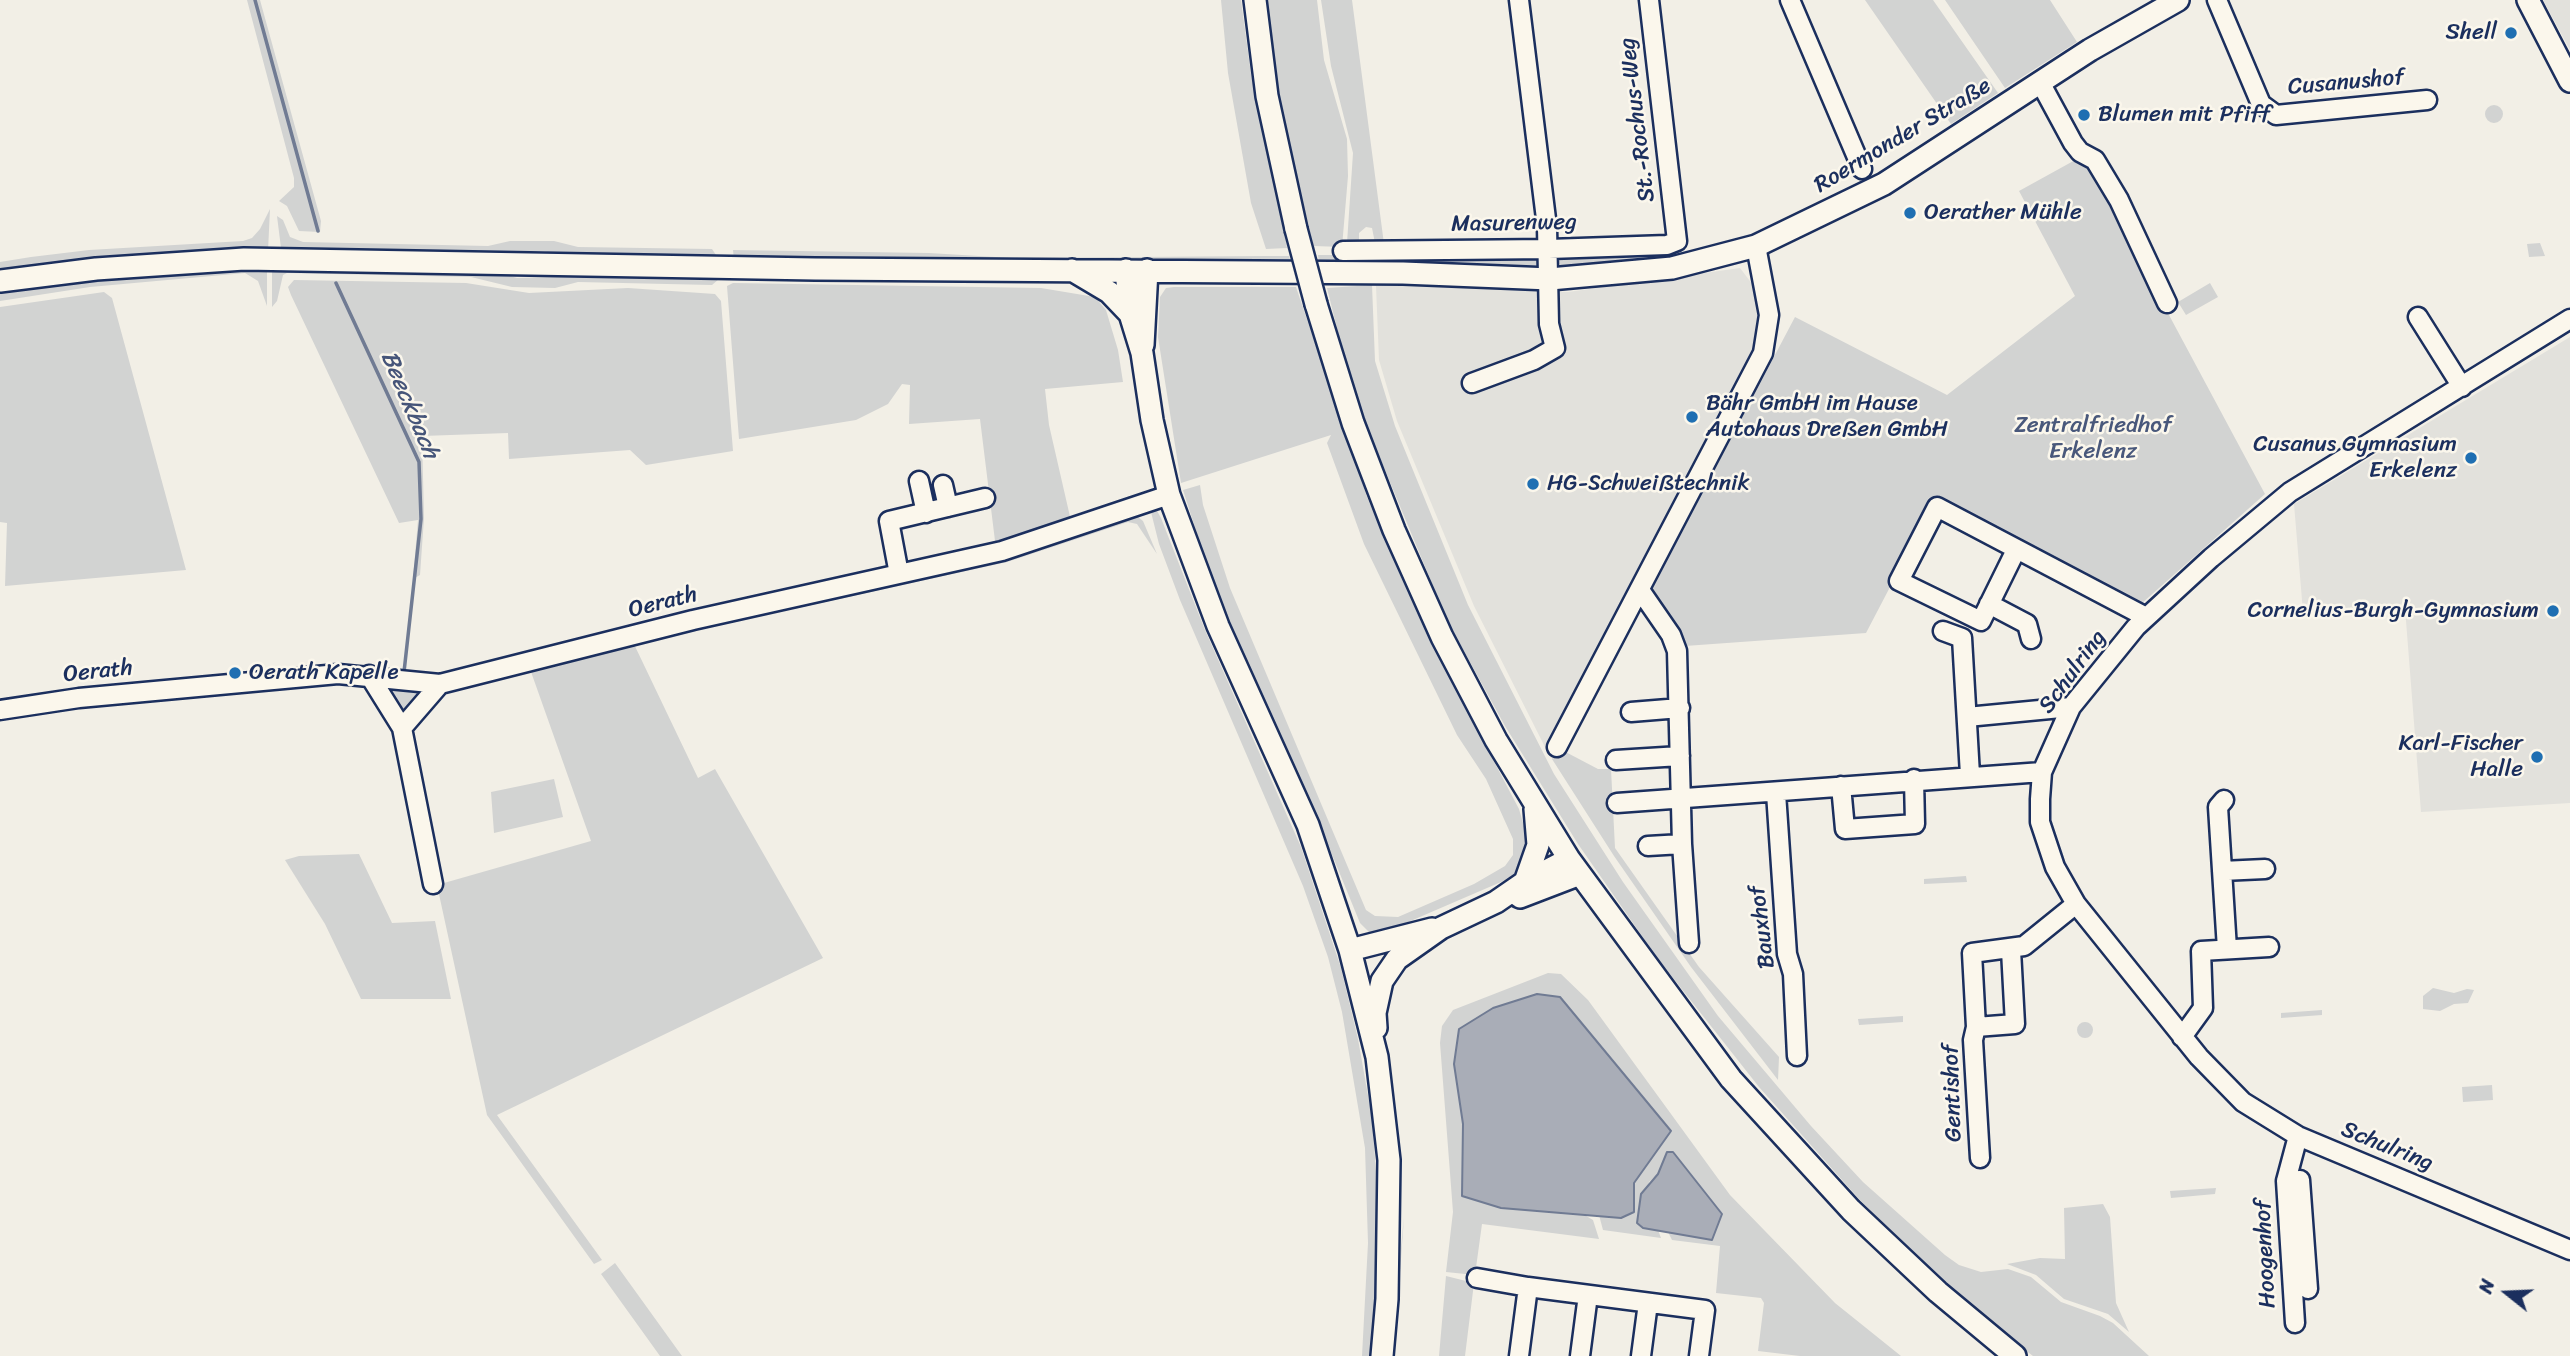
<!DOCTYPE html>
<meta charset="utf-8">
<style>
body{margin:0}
#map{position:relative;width:2570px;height:1356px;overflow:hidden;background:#f2efe6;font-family:Sriracha,sans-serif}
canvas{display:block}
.north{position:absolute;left:2472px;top:1258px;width:70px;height:70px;-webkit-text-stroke:5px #fbf7ec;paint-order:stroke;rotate:288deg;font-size:19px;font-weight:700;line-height:28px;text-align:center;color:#1b2f5e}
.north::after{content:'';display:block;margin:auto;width:24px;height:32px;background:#1b2f5e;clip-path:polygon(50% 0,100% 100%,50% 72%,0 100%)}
</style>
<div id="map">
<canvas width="2570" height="1356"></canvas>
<div class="north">N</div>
</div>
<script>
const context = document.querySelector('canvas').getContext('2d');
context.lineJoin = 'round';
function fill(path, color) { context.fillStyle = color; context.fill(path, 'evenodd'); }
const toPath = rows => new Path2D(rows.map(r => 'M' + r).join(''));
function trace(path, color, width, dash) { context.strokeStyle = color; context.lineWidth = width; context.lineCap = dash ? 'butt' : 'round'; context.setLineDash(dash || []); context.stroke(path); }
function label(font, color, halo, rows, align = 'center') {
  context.font = font + ' Sriracha,sans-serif'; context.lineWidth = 5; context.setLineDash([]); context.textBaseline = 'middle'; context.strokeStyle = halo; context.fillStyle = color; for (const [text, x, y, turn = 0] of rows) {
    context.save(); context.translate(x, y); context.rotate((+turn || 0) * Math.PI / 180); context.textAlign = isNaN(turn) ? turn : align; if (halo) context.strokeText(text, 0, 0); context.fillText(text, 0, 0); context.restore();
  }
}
const built = toPath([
 [2543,0,2570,0,2570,50],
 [1740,268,1756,289,1762,324,1759,345,1668,533,1549,755,1474,606,1397,421,1379,360,1376,286,1427,285,1568,292],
 [2570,337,2570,803,2421,812,2405,608,2303,612,2294,504]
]);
const green = toPath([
 [247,0,260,0,321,221,320,232,299,231,287,206,279,201,294,187,294,178],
 [1221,0,1241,0,1251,74,1287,248,1266,249,1251,203,1228,73],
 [1266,0,1317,0,1324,60,1347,139,1348,176,1342,247,1314,246,1285,135],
 [1321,0,1352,0,1384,244,1375,243,1372,228,1366,227,1359,233,1359,244,1347,243,1353,153,1331,66],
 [1865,0,1933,0,1998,93,1951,124],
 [1945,0,2050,0,2077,42,2005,88],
 '2485 114a9 9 0 1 1 18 0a9 9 0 1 1-18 0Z',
 [2077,159,2088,164,2265,494,2141,604,1936,499,1866,633,1685,646,1650,592,1795,317,1947,395,2075,296,2019,191],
 [270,209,268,251,0,274,0,262,31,257,89,250,243,241,252,238,260,229],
 [277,216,283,220,290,237,303,242,488,246,510,241,554,241,578,247,712,249,716,255,712,261,570,257,544,251,512,252,497,256,281,248],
 [2540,243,2545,256,2529,257,2527,244],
 [1680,246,1682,252,1678,258,1566,268,1557,263,1558,256],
 [733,250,929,253,1012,258,1266,256,1289,256,1291,263,734,260],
 [1318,255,1540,255,1541,268,1319,264],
 [267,269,267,306,258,281,245,273,90,287,0,301,0,289,182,270],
 [272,269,495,272,517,278,553,277,569,273,715,275,719,279,712,285,578,282,555,288,512,287,471,277,287,273,283,275,277,301,272,307],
 [294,280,466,283,529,293,628,288,715,294,721,301,733,451,646,465,630,450,509,459,508,433,422,436,424,518,420,575,413,579,418,520,399,523,291,295,288,287],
 [733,283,1041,288,1095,297,1106,310,1118,350,1123,382,1045,389,1049,425,1071,521,996,549,980,419,909,424,910,385,902,384,888,404,856,420,739,439,727,286],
 [2210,283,2218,297,2186,315,2178,302],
 [1372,285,1375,361,1395,426,1468,605,1554,774,1623,882,1718,1016,1811,1126,1863,1182,1945,1255,1959,1265,1981,1272,2008,1269,2031,1277,2061,1302,2100,1316,2113,1323,2149,1356,2033,1356,1998,1329,1945,1285,1859,1199,1759,1087,1658,959,1578,844,1505,726,1448,622,1353,393,1327,288],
 [1174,287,1296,287,1367,497,1401,577,1432,644,1519,809,1528,840,1527,860,1517,873,1501,882,1385,932,1369,932,1360,923,1306,791,1214,587,1183,490,1200,485,1203,505,1230,588,1366,910,1375,916,1398,917,1474,884,1505,866,1513,855,1513,839,1486,779,1457,735,1364,544,1327,443,1331,435,1181,483,1158,337,1160,297,1166,288],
 [104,292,112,298,186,570,5,586,7,523,0,522,0,307],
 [1150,508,1156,509,1161,518,1205,630,1301,847,1341,968,1358,1039,1372,1118,1382,1251,1377,1356,1362,1356,1368,1243,1365,1148,1342,1012,1328,957,1303,886,1180,600,1159,544],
 [1133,513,1143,521,1157,554,1137,524,1128,522,1007,562,794,609,794,605],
 [632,640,698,778,715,769,823,958,497,1115,602,1260,594,1264,487,1115,437,885,591,841,530,669],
 [388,688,420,690,421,698,409,714,395,714],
 [1558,748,1598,769,1611,769,1615,848,1699,967,1779,1057,1778,1080,1691,967,1614,856,1552,759],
 [554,779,563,817,494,833,491,792],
 [359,854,392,923,435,921,451,999,361,999,325,924,285,860,299,856],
 [1966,876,1967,882,1924,884,1924,879],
 [1548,973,1561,974,1588,1000,1730,1195,1835,1303,1901,1356,1800,1356,1758,1351,1764,1303,1761,1298,1716,1293,1720,1246,1672,1240,1668,1232,1712,1240,1667,1152,1658,1174,1649,1182,1643,1228,1658,1230,1661,1238,1603,1230,1599,1215,1621,1218,1634,1212,1634,1183,1671,1131,1560,997,1537,994,1493,1008,1459,1029,1454,1064,1463,1124,1462,1196,1501,1208,1581,1213,1593,1220,1599,1239,1482,1224,1475,1275,1446,1272,1453,1212,1440,1043,1442,1026,1453,1010],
 [2433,988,2454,993,2467,989,2474,990,2468,1003,2454,1004,2440,1011,2423,1009,2423,996],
 [2322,1010,2322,1015,2281,1018,2281,1013],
 [1903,1016,1903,1022,1859,1025,1858,1019],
 '2077 1030a8 8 0 1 1 16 0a8 8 0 1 1-16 0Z',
 [2492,1085,2493,1100,2463,1102,2462,1087],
 [2216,1188,2215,1194,2171,1198,2170,1191],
 [2103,1204,2110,1217,2116,1303,2129,1332,2108,1314,2064,1299,2036,1275,2007,1264,2040,1258,2065,1259,2064,1208],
 [1404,1217,1394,1356,1392,1356,1402,1237],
 [615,1263,682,1356,660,1356,601,1274],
 [1446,1276,1474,1283,1465,1356,1439,1356]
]);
const water = toPath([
 [1537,994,1560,997,1671,1131,1634,1183,1634,1212,1621,1218,1501,1208,1462,1196,1463,1124,1454,1064,1459,1029,1493,1008,1537,994],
 [1667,1152,1673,1152,1722,1214,1712,1240,1643,1228,1637,1223,1641,1194,1658,1174,1667,1152]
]);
const stream = toPath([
 [255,0,318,231],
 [336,283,419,462,421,519,404,672]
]);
const minor = toPath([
 [1790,0,1862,169],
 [2217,0,2261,104,2276,115,2427,100],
 [2040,82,2073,143,2080,152,2095,160,2119,200,2167,303],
 [1343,251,1549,249,1667,245,1677,241,1649,0],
 [2418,317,2462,387],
 [2570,319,2290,492,2211,558,2136,627,2071,707,2042,772,2040,799,2040,822,2055,867,2076,904,2199,1057,2243,1102,2298,1136,2570,1250],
 [1472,383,1534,360,1555,348,1549,324,1547,227,1519,0],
 [919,481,926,513],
 [943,485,948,507],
 [2016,550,1981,621,1899,581,1937,507,2146,617],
 [899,574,889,521,985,498],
 [1640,590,1671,635,1677,651,1682,844,1689,943],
 [1989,604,2027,624,2031,639],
 [1943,631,1962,638,1970,775],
 [369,675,402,728],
 [0,710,79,698,338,674,440,684,693,620,1002,551,1169,495],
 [1631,712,1680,708],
 [1967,717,2071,707],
 [1557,747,1763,353,1769,315,1756,246],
 [1616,760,1680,756],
 [1841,786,1845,829,1915,824,1914,779],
 [1776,793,1787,954,1793,974,1797,1056],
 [2224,800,2218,807,2227,949],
 [1617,803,2042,772],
 [1648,846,1682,844],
 [2222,871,2265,869],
 [433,884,402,728,440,684],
 [1976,1027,2015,1024,2011,950],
 [2182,1037,2203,1008,2201,951,2269,947],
 [1980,1158,1973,1040,1976,1027,1972,953,2024,946,2076,904],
 [2286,1181,2300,1180,2308,1289],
 [1477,1278,1528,1287],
 [2295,1323,2286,1181,2298,1136],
 [1519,1356,1528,1287,1705,1310,1699,1356],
 [1580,1356,1588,1295],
 [1641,1356,1648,1303]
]);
const major = toPath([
 [1255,0,1267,96,1296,229],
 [2528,0,2570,81],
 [1072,270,1109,292,1130,314],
 [1126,270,1130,314,1142,353,1152,420,1169,495,1218,626,1308,825,1350,950,1377,1057,1389,1160,1387,1299,1382,1356],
 [0,281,96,269,244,259,815,269,1403,273,1550,279,1672,268,1756,246,1884,184,2090,50,2178,0],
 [1316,304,1353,423,1394,530,1442,637,1496,740,1569,859,1731,1079,1851,1210,1938,1292,2015,1356],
 [1143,345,1147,270],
 [1525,882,1538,845,1535,809],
 [1520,897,1580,874],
 [1350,950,1432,929],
 [1376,1028,1375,1013,1382,981,1397,959,1441,928,1496,902,1525,882,1569,859]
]);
const majorBridge = toPath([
 [1296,229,1316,304]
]);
const markers = [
 [2511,33,7,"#1f6fb2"],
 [2084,115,7,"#1f6fb2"],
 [1910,213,7,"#1f6fb2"],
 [1692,417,7,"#1f6fb2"],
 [2471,458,7,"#1f6fb2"],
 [1533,484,7,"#1f6fb2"],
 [2553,611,7,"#1f6fb2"],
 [235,673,7,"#1f6fb2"],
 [2537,757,7,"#1f6fb2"]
];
const poiNames = [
 ["Shell",2497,33,"right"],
 ["Blumen mit Pfiff",2098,115],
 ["Oerather Mühle",1924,213],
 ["Bähr GmbH im Hause",1706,404],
 ["Autohaus Dreßen GmbH",1706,430],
 ["Cusanus Gymnasium",2457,445,"right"],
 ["Erkelenz",2457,471,"right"],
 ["HG-Schweißtechnik",1547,484],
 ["Cornelius-Burgh-Gymnasium",2539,611,"right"],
 ["Oerath Kapelle",249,673],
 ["Karl-Fischer",2523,744,"right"],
 ["Halle",2523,770,"right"]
];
const streetNames = [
 ["Cusanushof",2346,83,-5],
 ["St.-Rochus-Weg",1638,120,-97],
 ["Roermonder Straße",1903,136,-31],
 ["Masurenweg",1514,224,-1],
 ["Oerath",663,603,-14],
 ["Oerath",98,672,-6],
 ["Schulring",2073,672,-54],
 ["Bauxhof",1763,927,-97],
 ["Gentishof",1953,1093,-92],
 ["Schulring",2387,1147,22],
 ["Hoogenhof",2266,1254,-93]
];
const parkNames = [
 ["Zentralfriedhof",2093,426],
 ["Erkelenz",2093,452]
];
const waterNames = [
 ["Beeckbach",409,405,67]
];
fill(built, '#e2e1dc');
fill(green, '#d2d3d2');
fill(water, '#a9adb7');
trace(water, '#707b93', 2);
trace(stream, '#707b93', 3.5);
trace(minor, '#1b2f5e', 23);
trace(major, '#1b2f5e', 26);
trace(minor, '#fbf7ec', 18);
trace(major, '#fbf7ec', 21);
trace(majorBridge, '#1b2f5e', 26, []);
trace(majorBridge, '#fbf7ec', 21);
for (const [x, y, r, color] of markers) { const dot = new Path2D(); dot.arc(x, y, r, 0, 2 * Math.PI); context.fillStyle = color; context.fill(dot); trace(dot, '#fbf7ec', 2.5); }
label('23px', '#1b2f5e', '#fbf7ec', poiNames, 'left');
label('23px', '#1b2f5e', '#fbf7ec', streetNames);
label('23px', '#49587b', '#fbf7ec', parkNames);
label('italic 24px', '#465579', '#fbf7ec', waterNames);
</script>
